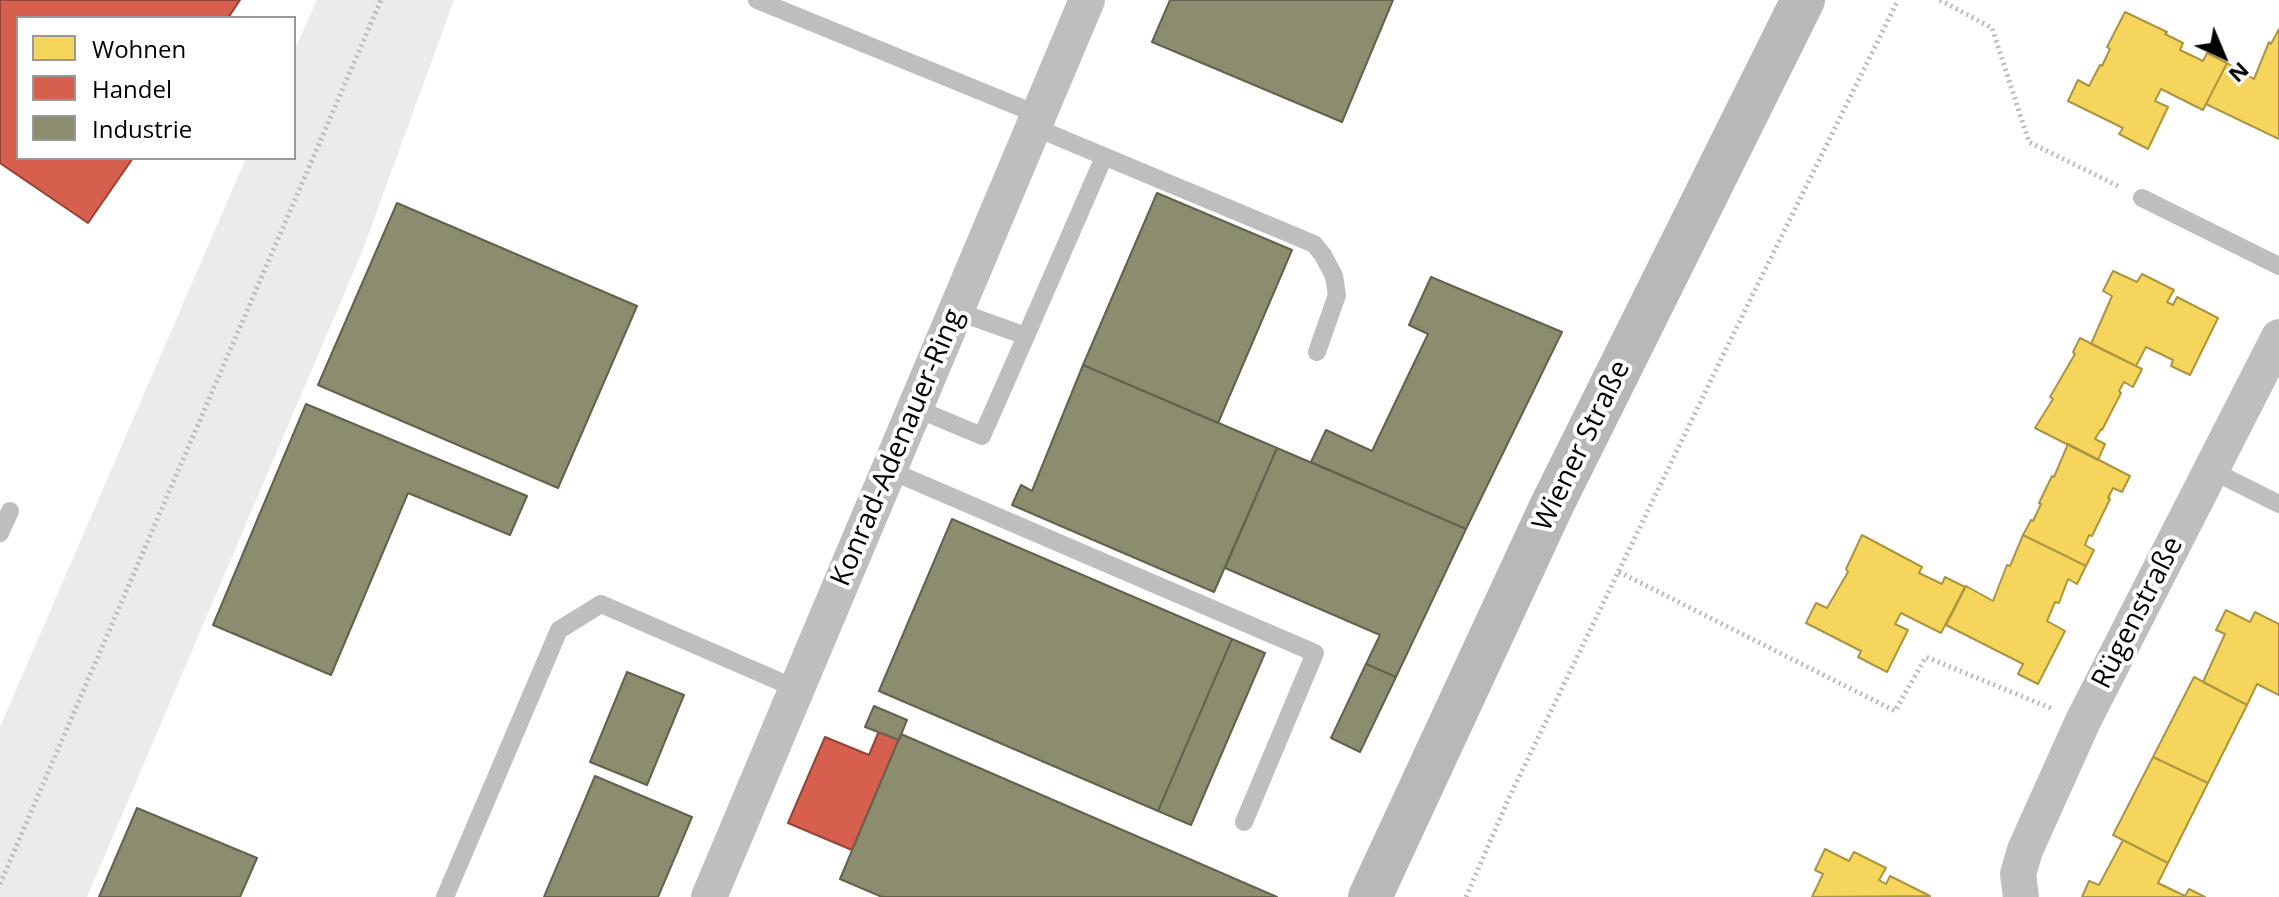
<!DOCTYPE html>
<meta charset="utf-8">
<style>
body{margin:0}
#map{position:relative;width:2279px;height:897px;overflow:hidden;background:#fff;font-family:"Open Sans",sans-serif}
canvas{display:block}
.legend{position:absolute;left:16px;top:16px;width:280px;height:144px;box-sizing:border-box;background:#fff;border:2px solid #999;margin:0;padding:10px 14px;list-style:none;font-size:24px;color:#000}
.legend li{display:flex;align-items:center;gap:16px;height:40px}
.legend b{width:40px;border:2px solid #999}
.north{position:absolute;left:2183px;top:16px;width:80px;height:80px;-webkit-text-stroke:6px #fff;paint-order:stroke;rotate:136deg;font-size:22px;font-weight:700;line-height:32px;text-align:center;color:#000}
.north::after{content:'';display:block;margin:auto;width:28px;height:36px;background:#000;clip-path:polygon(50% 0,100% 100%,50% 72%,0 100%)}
</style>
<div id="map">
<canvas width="2279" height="897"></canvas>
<ul class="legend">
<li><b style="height:22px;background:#f6d55c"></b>Wohnen</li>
<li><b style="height:22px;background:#d6604d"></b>Handel</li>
<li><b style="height:22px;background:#8c8c6e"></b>Industrie</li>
</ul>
<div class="north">N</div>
</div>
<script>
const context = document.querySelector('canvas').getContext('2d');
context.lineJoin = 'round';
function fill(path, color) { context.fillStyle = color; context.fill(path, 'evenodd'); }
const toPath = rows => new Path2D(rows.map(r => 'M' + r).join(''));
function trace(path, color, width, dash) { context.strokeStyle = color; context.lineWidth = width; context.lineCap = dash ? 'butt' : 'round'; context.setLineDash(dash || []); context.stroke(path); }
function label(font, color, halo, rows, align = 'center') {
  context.font = font + ' "Open Sans",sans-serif'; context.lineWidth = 8; context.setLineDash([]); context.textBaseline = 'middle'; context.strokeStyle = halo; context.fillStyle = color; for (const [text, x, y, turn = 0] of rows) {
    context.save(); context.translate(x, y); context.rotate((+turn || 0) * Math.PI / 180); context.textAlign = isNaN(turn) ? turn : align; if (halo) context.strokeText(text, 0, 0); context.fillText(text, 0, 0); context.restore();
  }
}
const green = toPath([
 [317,0,454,0,362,252,87,897,0,897,0,727,246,158,294,158,294,51]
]);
const homes = toPath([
 [2125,12,2167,32,2165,34,2183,43,2180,50,2203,61,2207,53,2227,63,2203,110,2161,89,2155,101,2168,107,2148,149,2119,134,2123,128,2068,101,2078,80,2089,86,2100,65,2102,66,2110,49,2107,47,2125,12],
 [2279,29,2279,139,2206,104,2227,63,2254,79,2269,42,2271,44,2279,29],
 [2113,271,2137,282,2142,274,2174,290,2167,302,2173,305,2177,297,2218,318,2190,375,2171,366,2173,360,2146,347,2136,366,2091,344,2112,296,2103,291,2113,271],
 [2080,338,2142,369,2133,387,2124,382,2119,391,2121,393,2102,430,2101,429,2095,439,2105,444,2098,460,2035,428,2053,399,2050,397,2075,354,2073,352,2080,338],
 [2068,444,2130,476,2122,492,2113,488,2108,498,2110,499,2092,536,2089,535,2085,545,2094,550,2086,566,2023,535,2031,520,2033,521,2041,504,2039,503,2052,476,2054,477,2068,444],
 [1862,535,1922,567,1919,573,1942,584,1945,577,1965,587,1941,633,1901,613,1895,624,1908,630,1887,672,1858,657,1861,651,1806,623,1816,603,1827,608,1848,572,1846,569,1862,535],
 [2023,535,2086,566,2077,584,2068,579,2059,603,2055,602,2047,621,2065,631,2038,684,2018,674,2023,664,1946,625,1966,586,1993,601,2007,565,2010,566,2023,535],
 [2226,610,2250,622,2255,612,2279,624,2279,695,2257,684,2247,705,2203,682,2225,634,2216,630,2226,610],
 [2194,677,2247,705,2208,783,2153,757,2194,677],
 [2153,757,2208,783,2168,863,2113,835,2153,757],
 [2123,840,2168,863,2158,883,2185,896,2189,889,2205,897,2082,897,2089,881,2099,885,2123,840],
 [1825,849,1849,861,1854,852,1886,868,1879,880,1886,884,1890,876,1930,896,1812,897,1823,874,1815,870,1825,849]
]);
const shops = toPath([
 [0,0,240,0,228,18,18,18,18,158,133,158,88,223,0,163,0,0],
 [879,731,899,740,852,850,788,823,825,737,869,755,879,731]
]);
const industry = toPath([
 [1170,0,1393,0,1342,122,1152,42,1170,0],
 [1157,193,1292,250,1218,423,1083,365,1157,193],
 [397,203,637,306,558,488,318,385,397,203],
 [1431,277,1562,332,1466,529,1311,462,1326,430,1372,451,1428,334,1409,325,1431,277],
 [1083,365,1277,448,1214,592,1012,505,1021,485,1032,491,1083,365],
 [306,404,527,496,510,535,408,493,331,675,213,625,306,404],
 [1277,448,1466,529,1396,677,1366,664,1380,635,1225,568,1277,448],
 [952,519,1232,639,1158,811,879,691,952,519],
 [1232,639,1265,653,1191,825,1158,811,1232,639],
 [1366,664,1396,677,1360,752,1331,738,1366,664],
 [627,672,684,695,647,785,590,762,627,672],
 [874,706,907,720,899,740,865,727,874,706],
 [901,734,1277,897,882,897,840,879,901,734],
 [595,776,692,817,658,897,544,897,595,776],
 [137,808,257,858,240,897,99,897,137,808]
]);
const path = toPath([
 [1940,0,1992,28,2029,142,2120,187],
 [1619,572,1895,711,1926,657,2053,709],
 [0,884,381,0],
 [1466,897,1508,800,1728,345,1898,0]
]);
const lane = toPath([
 [757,0,1039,115],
 [1034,127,1314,244,1323,255,1334,276,1337,295,1317,352],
 [2142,198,2279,266],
 [956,311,1026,336,1104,157],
 [915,408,982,436,1026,336],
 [889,470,1315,653,1244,822],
 [2211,470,2279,504],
 [0,533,10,511],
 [445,897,559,630,601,604,797,689]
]);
const street = toPath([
 [709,897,1087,0],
 [2021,897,2018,874,2025,850,2083,721,2279,337]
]);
const secondary = toPath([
 [1370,897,1551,507,1803,0]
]);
const streetNames = [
 ["Wiener Straße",1582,446,-64],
 ["Konrad-Adenauer-Ring",898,448,-67],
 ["Rügenstraße",2138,613,-63]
];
fill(green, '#ebebeb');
fill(homes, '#f6d55c');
trace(homes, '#ac9540', 2);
fill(shops, '#d6604d');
trace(shops, '#964336', 2);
fill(industry, '#8c8c6e');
trace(industry, '#62624d', 2);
trace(path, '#b9b9b9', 5, [2, 4]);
trace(lane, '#bebebe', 18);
trace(street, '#bebebe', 36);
trace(secondary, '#b8b8b8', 44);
label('28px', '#000', '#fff', streetNames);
</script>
